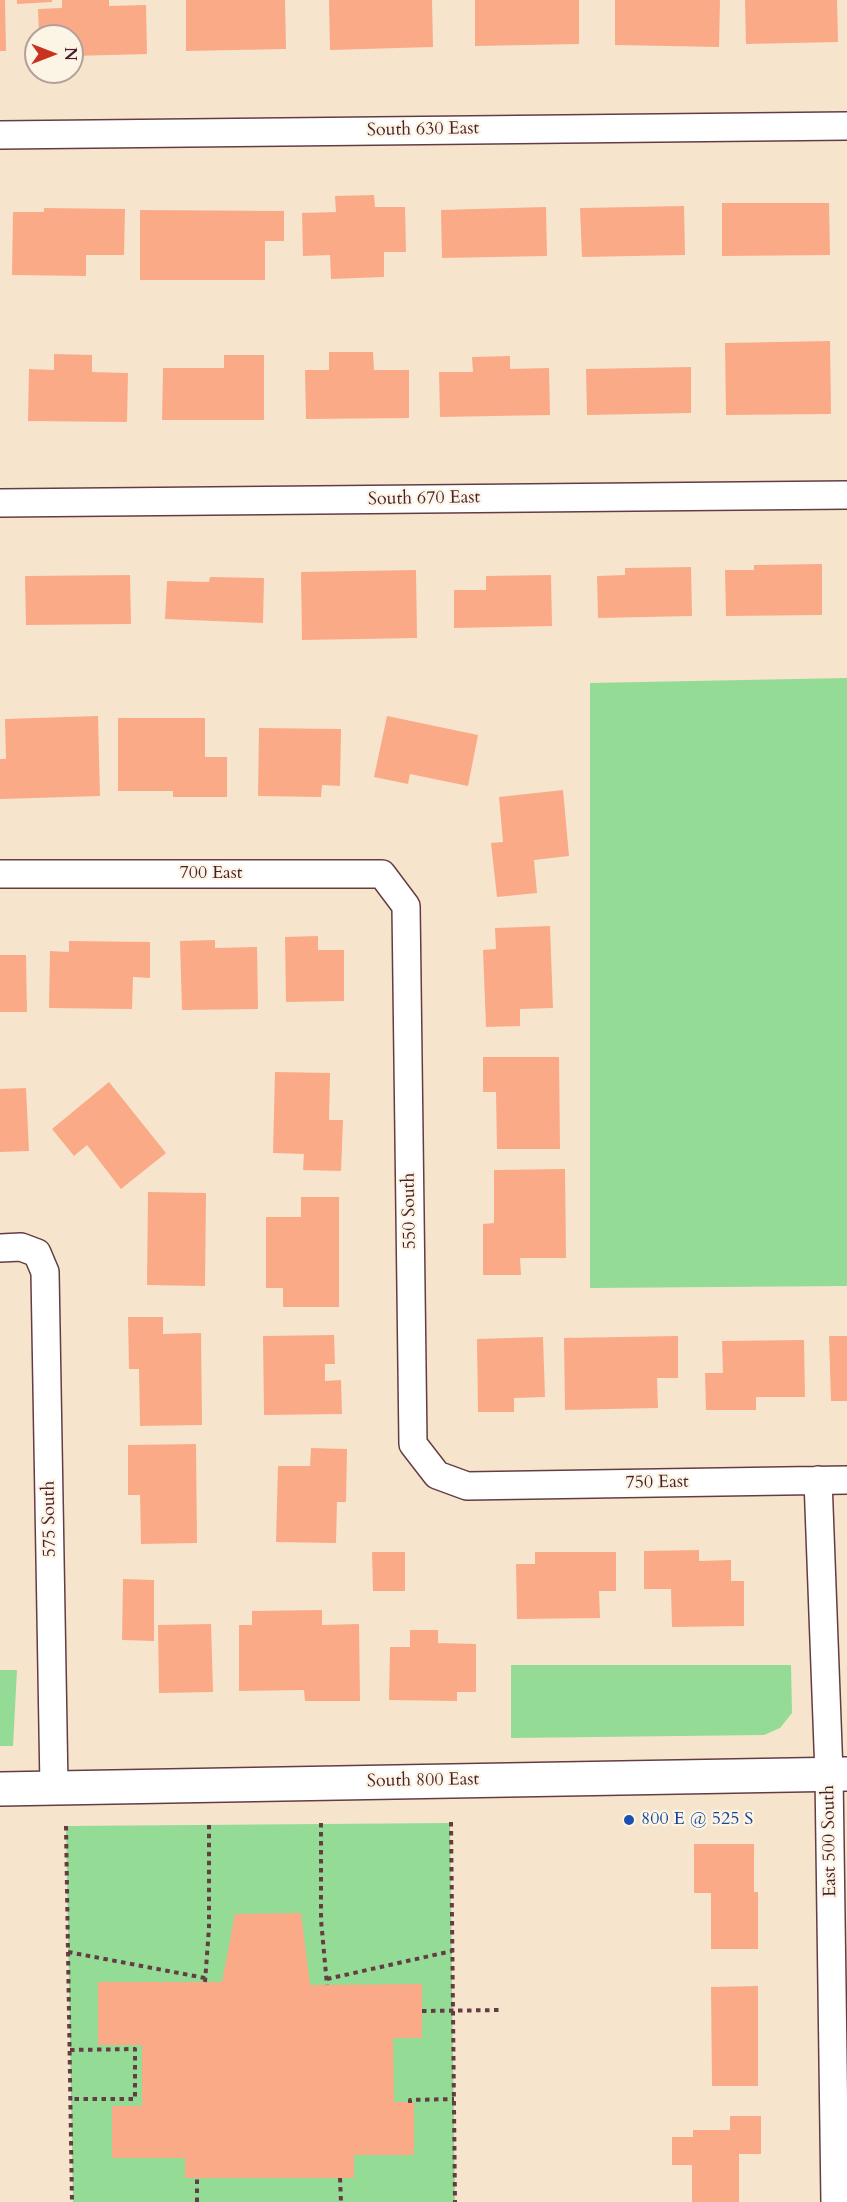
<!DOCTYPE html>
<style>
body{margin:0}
#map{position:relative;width:847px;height:2202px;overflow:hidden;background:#f6e5cc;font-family:Cardo,serif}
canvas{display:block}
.north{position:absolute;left:24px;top:24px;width:60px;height:60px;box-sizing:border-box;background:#fcf5e5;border:2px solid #b59f9b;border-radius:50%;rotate:90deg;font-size:16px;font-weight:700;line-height:24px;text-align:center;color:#4a1f2b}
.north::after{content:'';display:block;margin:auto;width:21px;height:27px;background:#c8321e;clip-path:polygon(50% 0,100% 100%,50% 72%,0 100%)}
</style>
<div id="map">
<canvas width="847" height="2202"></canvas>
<div class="north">N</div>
</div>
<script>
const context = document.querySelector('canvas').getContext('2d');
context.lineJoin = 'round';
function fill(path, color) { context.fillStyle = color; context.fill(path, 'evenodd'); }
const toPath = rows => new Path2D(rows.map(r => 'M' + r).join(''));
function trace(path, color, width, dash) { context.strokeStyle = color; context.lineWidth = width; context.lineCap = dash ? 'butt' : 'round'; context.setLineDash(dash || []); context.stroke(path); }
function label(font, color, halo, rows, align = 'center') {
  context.font = font + ' Cardo,serif'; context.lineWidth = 4.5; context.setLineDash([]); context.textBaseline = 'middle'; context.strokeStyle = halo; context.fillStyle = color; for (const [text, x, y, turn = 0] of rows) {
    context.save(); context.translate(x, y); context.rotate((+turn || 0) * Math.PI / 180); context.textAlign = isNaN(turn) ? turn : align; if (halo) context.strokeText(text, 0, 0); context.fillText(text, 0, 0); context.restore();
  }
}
const green = toPath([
 [847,678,847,1286,590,1288,590,683],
 [511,1665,791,1665,792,1713,780,1728,764,1735,511,1738],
 [0,1670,17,1670,13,1746,0,1746],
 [450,1823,455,2202,73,2202,66,1826]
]);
const building = toPath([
 [0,0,5,0,6,51,0,51],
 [17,0,52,0,52,2,17,4],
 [62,0,109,0,109,6,146,5,147,54,72,56,72,36,39,36,38,9,62,8],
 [186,0,285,0,286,49,186,51],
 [329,0,432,0,433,47,330,50],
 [475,0,579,0,579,44,475,46],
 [615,0,720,0,719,47,615,45],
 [745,0,837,0,838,42,746,44],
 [374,195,375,207,405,207,406,252,384,252,384,277,331,279,330,255,303,256,302,213,336,212,335,196],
 [722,203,829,203,830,255,722,256],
 [684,206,685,255,582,257,580,208],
 [546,207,547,256,442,258,441,210],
 [44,208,125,209,124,255,86,255,86,276,12,275,13,212,44,212],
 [140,210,284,211,284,241,265,241,265,280,140,280],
 [830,341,831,414,726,415,725,343],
 [329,352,373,352,374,370,409,370,409,418,306,419,305,370,329,370],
 [54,354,92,355,92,372,128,373,127,422,28,421,29,369,54,370],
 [224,355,264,355,264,420,162,420,163,368,224,368],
 [510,356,510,369,549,368,550,415,440,417,439,372,473,372,472,357],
 [691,367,691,413,587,415,586,369],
 [822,564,822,615,726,616,725,570,754,570,754,565],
 [691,567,692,616,598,618,597,576,625,575,625,568],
 [416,570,417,638,302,640,301,572],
 [130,575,131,624,26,625,25,576],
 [551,575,552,626,454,628,454,590,486,590,486,576],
 [210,577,264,578,263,623,165,619,167,581,209,582],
 [98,716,100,796,0,799,0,759,6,759,5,719],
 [387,716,478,735,468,786,410,774,408,784,374,777],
 [118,718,205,718,205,757,227,757,227,797,173,797,173,791,118,791],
 [259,728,341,729,340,786,322,785,321,797,258,796],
 [563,790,569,856,534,860,537,893,497,897,491,843,503,842,499,797],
 [550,926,553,1008,520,1009,520,1026,486,1027,483,950,496,949,495,928],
 [318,936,318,950,344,950,344,1001,286,1002,285,937],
 [215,940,215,948,257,947,258,1009,182,1010,180,941],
 [69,941,150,942,150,978,133,977,132,1009,49,1008,50,951,69,952],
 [0,955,26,955,27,1012,0,1012],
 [483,1057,559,1057,560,1149,497,1149,496,1092,483,1092],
 [275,1072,330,1073,329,1120,343,1120,341,1171,303,1170,304,1154,273,1153],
 [109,1082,166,1153,121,1189,87,1145,74,1156,52,1129],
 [26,1088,29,1151,0,1152,0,1089],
 [565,1169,566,1258,520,1258,521,1275,483,1275,483,1224,494,1223,494,1170],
 [148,1192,206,1193,205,1286,147,1285],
 [301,1197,339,1197,339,1307,283,1307,283,1288,266,1288,266,1217,301,1217],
 [128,1317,163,1317,163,1334,201,1333,202,1425,140,1426,139,1369,129,1369],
 [334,1335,335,1364,325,1364,325,1381,341,1380,342,1414,264,1415,263,1336],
 [678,1336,678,1378,657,1378,658,1408,565,1410,564,1338],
 [829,1336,847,1336,847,1401,831,1401],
 [543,1337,545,1397,514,1398,514,1412,478,1412,477,1339],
 [804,1340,805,1397,756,1397,756,1410,706,1410,705,1373,723,1373,722,1341],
 [196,1444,197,1543,141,1544,140,1495,128,1495,128,1445],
 [311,1448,347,1449,346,1502,337,1502,336,1543,276,1542,278,1466,310,1466],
 [699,1550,699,1561,731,1560,731,1581,744,1581,744,1626,672,1627,671,1589,644,1589,644,1551],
 [372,1552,405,1552,405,1591,373,1591],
 [535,1552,616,1552,616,1591,599,1591,600,1618,517,1619,516,1564,535,1564],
 [123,1579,154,1580,154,1641,122,1640],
 [322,1610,322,1625,359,1624,360,1701,305,1701,304,1690,239,1691,239,1625,252,1625,252,1611],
 [211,1624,213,1692,159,1693,158,1625],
 [410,1630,438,1630,438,1643,476,1644,476,1692,457,1692,457,1701,389,1700,390,1647,410,1647],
 [694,1844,754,1844,754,1892,758,1892,758,1949,711,1949,711,1893,694,1893],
 [301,1913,310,1985,422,1984,422,2038,393,2038,394,2102,414,2102,414,2155,354,2155,354,2178,185,2178,185,2158,112,2158,112,2106,142,2106,142,2045,98,2045,98,1982,222,1982,235,1914],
 [758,1986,758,2086,712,2086,711,1987],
 [730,2116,761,2116,761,2154,739,2154,739,2202,692,2202,692,2165,672,2165,672,2137,693,2137,693,2130,730,2130]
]);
const path = toPath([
 [451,1822,455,2202],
 [321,1823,321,1920,327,1985],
 [66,1826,72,2202],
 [68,1952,205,1978],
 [327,1979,452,1951],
 [205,1982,209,1928,209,1825],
 [422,2011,503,2010],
 [70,2050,135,2049,135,2099,70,2099],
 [410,2103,410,2100,454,2099],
 [340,2178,341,2202],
 [197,2202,197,2178]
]);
const street = toPath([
 [0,135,847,126],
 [0,503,847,495],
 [0,874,382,874,406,906,413,1444,437,1475,467,1486,847,1480],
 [0,1248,21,1247,37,1253,45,1272,54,1787],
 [818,1480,829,1774,835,2202]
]);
const secondary = toPath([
 [0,1789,847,1774]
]);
const markers = [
 [629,1820,6,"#1a4fb4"]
];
const streetNames = [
 ["South 630 East",423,130,-1],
 ["South 670 East",424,499,-1],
 ["700 East",211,874],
 ["550 South",410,1211,-91],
 ["750 East",657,1483,-1],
 ["575 South",50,1519,-91],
 ["South 800 East",423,1781,-1],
 ["East 500 South",830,1841,-91]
];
const transitNames = [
 ["800 E @ 525 S",641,1820]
];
fill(green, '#94db95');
fill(building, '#fbaa88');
trace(street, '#643d43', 30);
trace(secondary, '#643d43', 36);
trace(path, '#643d43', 4, [4.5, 4.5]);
trace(street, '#fff', 27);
trace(secondary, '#fff', 33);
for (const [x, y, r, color] of markers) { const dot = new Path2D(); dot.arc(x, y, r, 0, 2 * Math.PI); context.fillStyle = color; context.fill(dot); trace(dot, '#fcf5e5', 2); }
label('18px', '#4a1f2b', '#fcf5e5', streetNames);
label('18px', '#164399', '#fcf5e5', transitNames, 'left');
</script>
